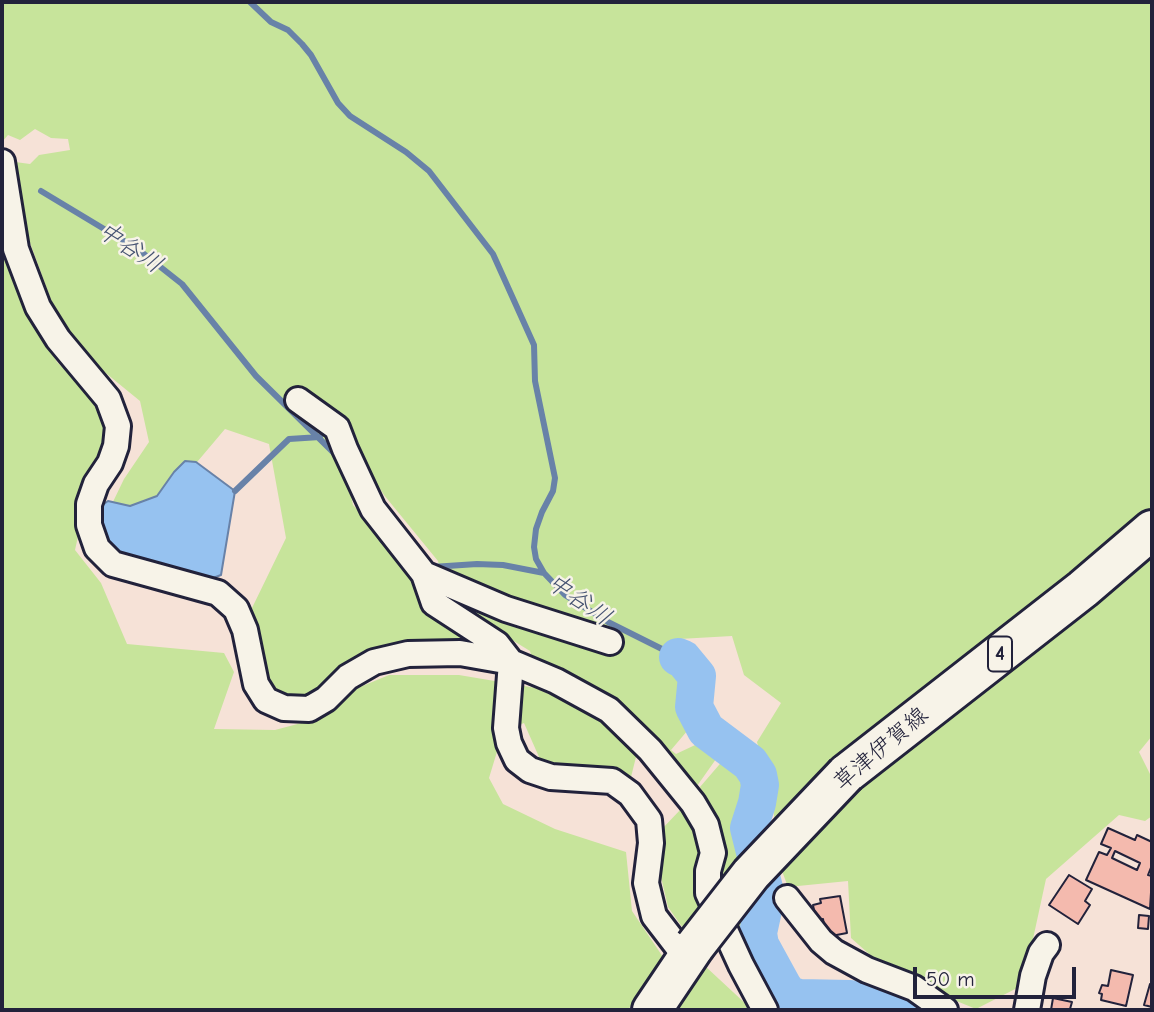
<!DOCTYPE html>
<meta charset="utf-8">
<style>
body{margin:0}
#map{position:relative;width:1154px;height:1012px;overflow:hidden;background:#f6e2d7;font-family:"Comic Neue",sans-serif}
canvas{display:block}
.frame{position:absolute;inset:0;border:4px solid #22223b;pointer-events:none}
.scale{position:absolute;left:913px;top:967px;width:163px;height:32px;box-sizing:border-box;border:4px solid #22223b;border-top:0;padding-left:9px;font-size:21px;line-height:24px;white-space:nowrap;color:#22223b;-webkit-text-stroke:5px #f7f3e8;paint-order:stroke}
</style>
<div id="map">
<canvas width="1154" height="1012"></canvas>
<div class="frame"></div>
<div class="scale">50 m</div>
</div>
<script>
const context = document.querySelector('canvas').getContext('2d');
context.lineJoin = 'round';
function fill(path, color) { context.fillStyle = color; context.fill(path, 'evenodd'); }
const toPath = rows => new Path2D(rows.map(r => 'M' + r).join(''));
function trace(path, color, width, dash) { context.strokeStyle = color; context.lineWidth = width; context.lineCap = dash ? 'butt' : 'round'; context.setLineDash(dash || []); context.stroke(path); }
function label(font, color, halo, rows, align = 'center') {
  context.font = font + ' "Comic Neue","Klee One",sans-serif'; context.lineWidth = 5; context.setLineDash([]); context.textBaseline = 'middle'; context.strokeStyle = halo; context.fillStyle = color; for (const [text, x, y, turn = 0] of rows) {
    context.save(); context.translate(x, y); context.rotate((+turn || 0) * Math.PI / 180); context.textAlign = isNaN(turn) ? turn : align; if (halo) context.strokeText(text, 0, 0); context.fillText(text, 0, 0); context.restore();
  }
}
const green = toPath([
 [2,2,1152,2,1152,736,1139,752,1152,778,1152,816,1145,821,1119,815,1046,879,1023,985,976,1009,893,975,851,938,848,881,788,887,779,863,891,723,844,750,775,821,767,778,757,742,781,703,744,675,732,636,679,639,696,680,685,691,699,717,671,750,676,754,710,738,721,752,697,786,665,749,611,701,534,666,530,651,465,611,432,585,612,637,526,601,487,600,441,575,438,561,384,495,334,417,353,505,492,653,371,651,334,671,316,694,296,704,272,689,260,665,261,639,252,608,286,538,269,444,225,429,154,513,110,508,124,479,149,442,140,401,102,370,61,327,12,194,8,161,30,164,39,155,70,150,68,139,51,138,35,129,20,140,8,135,2,142],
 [2,219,11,265,57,362,98,402,111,441,93,469,75,550,101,583,127,644,224,653,234,672,214,729,275,730,320,718,348,692,389,675,459,675,536,688,604,720,637,753,629,785,543,766,524,723,503,732,489,778,503,804,555,829,626,852,632,911,663,957,628,1010,2,1010],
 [725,758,736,773,750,801,745,822,745,853,714,891,717,840,700,787],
 [681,809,696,818,704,842,706,901,685,931,668,907,657,860,661,830],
 [755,896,774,957,792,990,820,1006,818,1010,777,1010,777,1005,754,973,730,929],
 [705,966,747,1005,750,1010,647,1010]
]);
const water = toPath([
 [185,461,196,462,235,491,221,575,202,582,115,557,102,546,97,509,108,501,130,506,157,496,174,472,185,461]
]);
const stream = toPath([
 [250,2,271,22,288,30,302,44,311,55,338,103,350,116,406,152,429,171,493,254,534,345,535,381,555,478,553,491,542,512,536,529,534,547,536,559,544,573],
 [41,191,139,250,182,284,256,376,337,456],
 [235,491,289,439,320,437],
 [369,521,383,541],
 [432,567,477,564,503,565,544,573,565,595,608,622,678,657]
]);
const river = toPath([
 [678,657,683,659,697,676,694,707,706,730,750,763,758,775,760,785,757,803,749,828,766,896,758,933,760,945,783,987,789,995,799,998,850,999,918,1010]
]);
const building = toPath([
 [1108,828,1135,840,1137,835,1152,842,1152,865,1148,875,1152,876,1150,909,1086,880,1099,852,1107,855,1111,848,1101,844,1108,828],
 [1115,851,1140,863,1137,870,1112,858,1115,851],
 [1069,875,1092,889,1085,901,1090,905,1078,924,1049,905,1069,875],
 [840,896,847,933,826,937,823,919,816,921,813,905,821,903,820,899,840,896],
 [1139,915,1149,916,1148,929,1138,928,1139,915],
 [1111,970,1133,975,1126,1006,1101,1000,1102,994,1099,993,1102,985,1108,986,1111,970],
 [1150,984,1152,984,1152,1007,1144,1005,1150,984],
 [1053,998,1072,1002,1070,1009,1077,1010,1051,1010,1053,998]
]);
const minor = toPath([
 [2,162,16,249,38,307,58,339,108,399,118,426,116,446,110,463,96,484,89,504,89,525,97,548,113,564,218,593,236,609,245,630,256,684,266,700,284,708,309,709,326,699,348,677,374,662,408,654,460,653,511,662,556,681,609,710,650,750,693,803,706,825,713,853,708,871,708,893,741,965,765,1010],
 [298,400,337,428,345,449,373,509,424,574,434,603,497,644,511,662,506,728,509,743,517,760,530,770,551,777,612,781,630,794,649,820,651,843,646,883,654,916,687,959],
 [424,574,506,609,610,642],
 [787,898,821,941,834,952,867,970,914,988,945,1010],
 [1027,1010,1033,976,1041,953,1047,945]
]);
const primary = toPath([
 [846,774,1083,589,1152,530],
 [652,1010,695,946]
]);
const primaryBridge = toPath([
 [695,946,751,874,846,774]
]);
const shields = [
 [1000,654,24]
];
const shieldNames = [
 ["4",1000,654]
];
const streetNames = [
 ["草津伊賀線",881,749,-40]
];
const waterNames = [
 ["中谷川",130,248,34],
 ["中谷川",579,600,35]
];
fill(green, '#c7e49b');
fill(water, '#96c2f0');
trace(water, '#6882a8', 2);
trace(stream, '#6882a8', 6);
trace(river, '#96c2f0', 38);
fill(building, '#f4baae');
trace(building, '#22223b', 2);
trace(minor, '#22223b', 30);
trace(primary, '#22223b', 44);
trace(minor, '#f7f3e8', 24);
trace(primary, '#f7f3e8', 38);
trace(primaryBridge, '#22223b', 44, []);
trace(primaryBridge, '#f7f3e8', 38);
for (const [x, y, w] of shields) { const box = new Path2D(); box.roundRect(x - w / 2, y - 17.5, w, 35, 5); context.fillStyle = '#f7f3e8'; context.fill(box); trace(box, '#22223b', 2); }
label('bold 21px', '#22223b', null, shieldNames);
label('23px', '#22223b', '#f7f3e8', streetNames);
label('italic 24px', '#455271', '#f7f3e8', waterNames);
</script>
